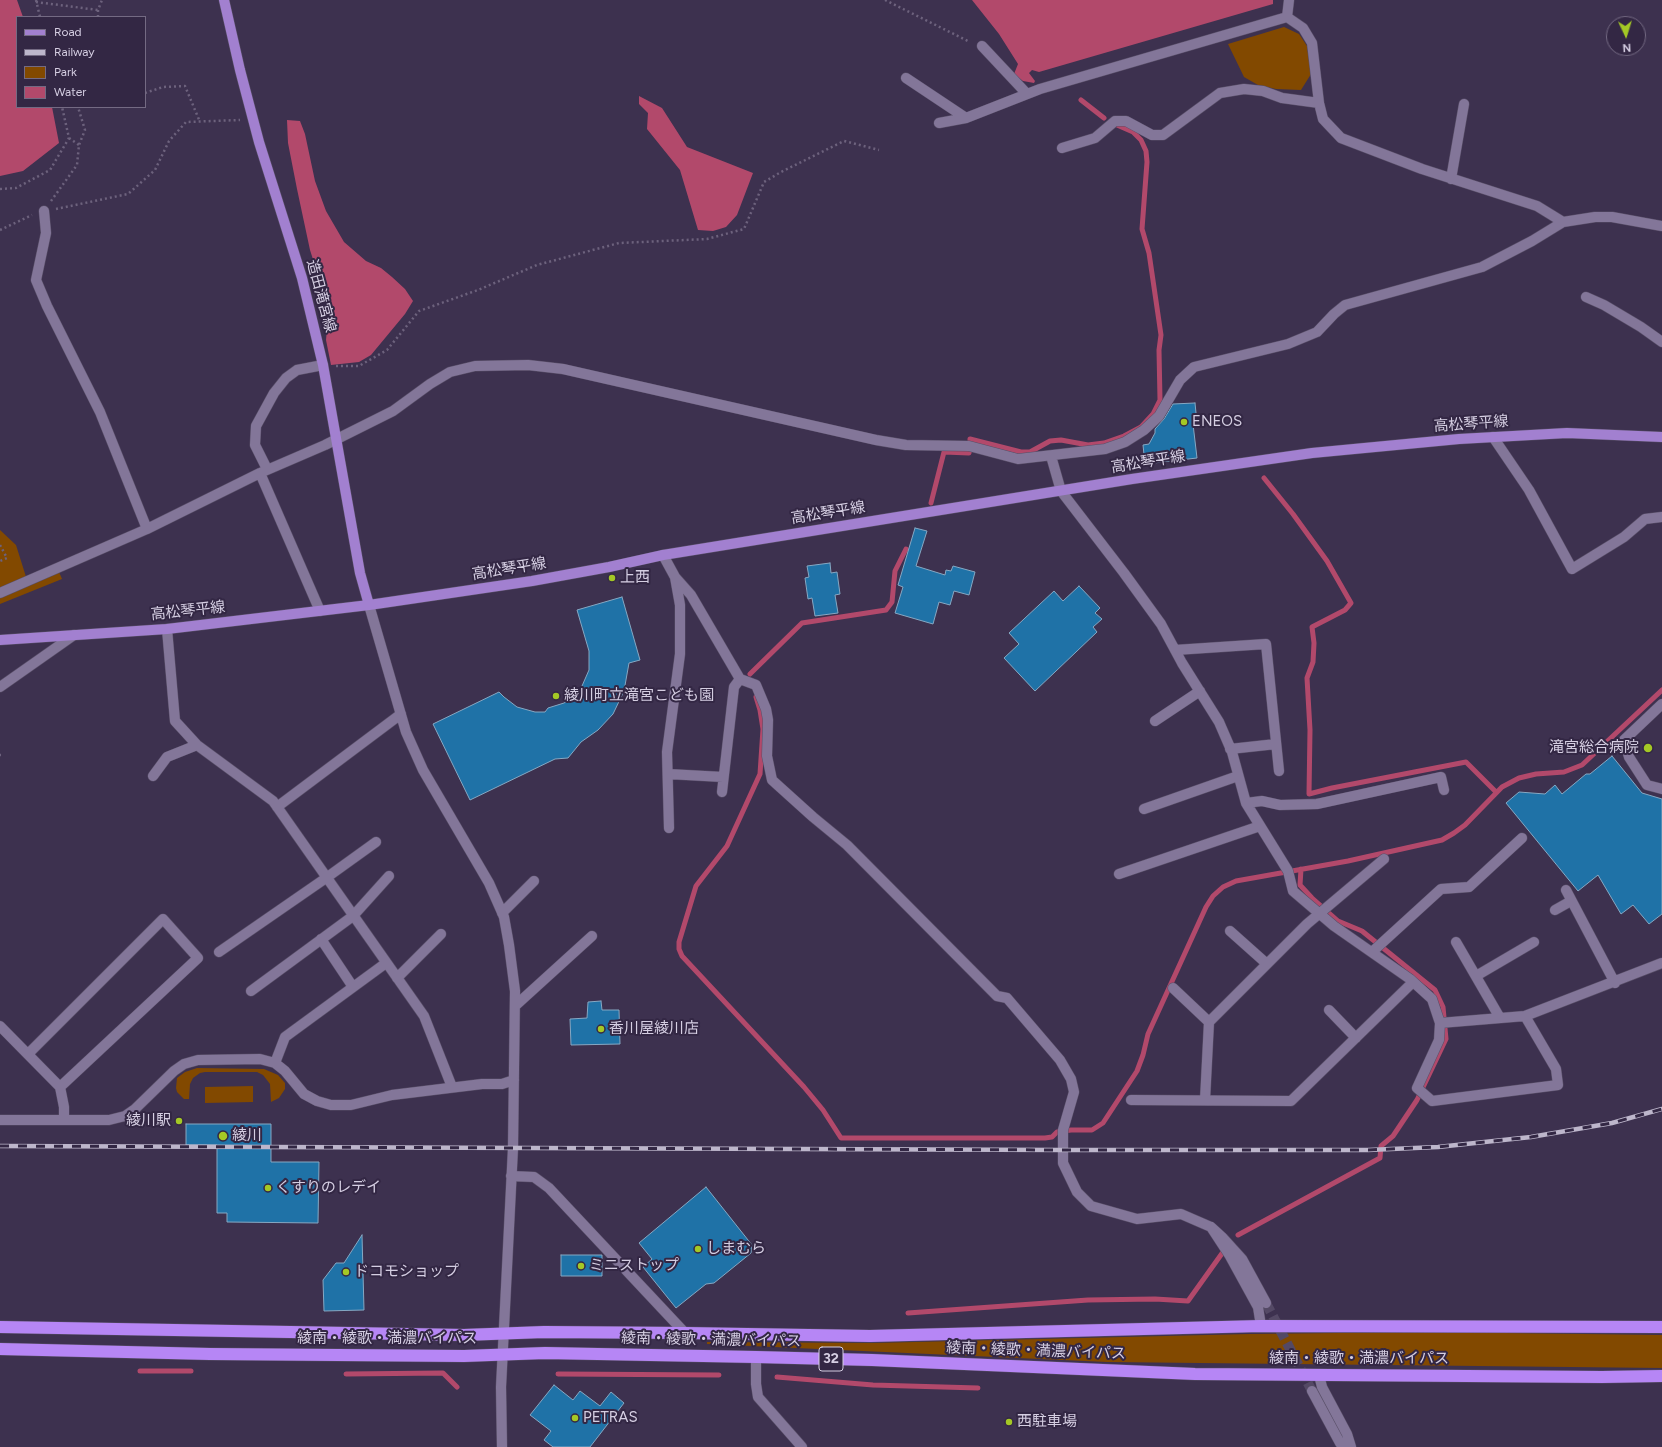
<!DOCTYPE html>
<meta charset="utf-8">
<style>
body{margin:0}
#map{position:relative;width:1662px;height:1447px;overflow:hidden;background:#3d314f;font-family:Figtree,sans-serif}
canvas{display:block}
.legend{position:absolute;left:16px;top:16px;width:130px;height:92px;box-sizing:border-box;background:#332744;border:1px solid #746a83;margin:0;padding:5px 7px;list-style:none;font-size:12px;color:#d5cee2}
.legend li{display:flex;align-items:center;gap:8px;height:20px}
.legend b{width:20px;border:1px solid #746a83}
.north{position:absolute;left:1606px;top:16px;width:40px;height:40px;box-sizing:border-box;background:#332744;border:1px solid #746a83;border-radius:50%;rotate:176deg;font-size:11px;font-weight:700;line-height:16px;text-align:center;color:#d5cee2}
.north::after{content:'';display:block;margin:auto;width:14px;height:18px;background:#a4c825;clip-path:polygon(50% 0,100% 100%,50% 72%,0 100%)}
</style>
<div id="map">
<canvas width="1662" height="1447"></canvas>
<ul class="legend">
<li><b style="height:5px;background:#a280d0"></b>Road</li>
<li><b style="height:5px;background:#bdb6cb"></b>Railway</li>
<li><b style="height:11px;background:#824900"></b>Park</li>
<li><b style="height:11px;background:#b2496b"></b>Water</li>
</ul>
<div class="north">N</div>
</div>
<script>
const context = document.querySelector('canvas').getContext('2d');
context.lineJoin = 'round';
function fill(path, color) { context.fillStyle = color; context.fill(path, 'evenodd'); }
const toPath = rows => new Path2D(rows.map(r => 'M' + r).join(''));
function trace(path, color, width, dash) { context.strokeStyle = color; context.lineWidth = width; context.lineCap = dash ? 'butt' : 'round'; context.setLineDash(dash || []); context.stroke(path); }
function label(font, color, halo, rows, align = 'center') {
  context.font = font + ' Figtree,"Noto Sans JP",sans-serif'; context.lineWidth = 4; context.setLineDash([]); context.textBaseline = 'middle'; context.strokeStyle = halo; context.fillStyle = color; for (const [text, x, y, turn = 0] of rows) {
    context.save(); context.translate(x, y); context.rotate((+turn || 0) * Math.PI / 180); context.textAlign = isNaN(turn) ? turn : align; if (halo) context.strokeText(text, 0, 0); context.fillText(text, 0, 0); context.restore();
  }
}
const green = toPath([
 [1284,27,1299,34,1307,46,1311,74,1301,90,1276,89,1258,85,1244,77,1228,44],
 [0,530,16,545,27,580,0,590],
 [59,572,62,579,0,604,0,596],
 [197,1068,264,1069,278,1075,285,1083,285,1089,279,1098,271,1102,270,1084,263,1075,257,1072,205,1072,200,1073,193,1078,190,1084,189,1099,184,1099,177,1092,176,1088,177,1078,185,1072],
 [253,1086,253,1102,205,1103,205,1087],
 [1427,1332,1662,1335,1662,1368,1107,1362,707,1344,707,1342,873,1343,1249,1334]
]);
const water = toPath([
 [0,0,17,0,23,17,17,17,17,107,52,107,59,143,23,171,0,176],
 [972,0,1273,0,1273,4,1039,72,1032,70,1029,73,1035,81,1034,83,1023,81,1014,74,1018,64,999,34],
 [639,96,662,108,687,147,753,173,737,215,726,227,713,231,698,230,680,170,647,129,648,113,639,104],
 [287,120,300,121,305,134,315,181,326,211,344,242,366,261,381,268,392,277,405,289,413,301,405,314,371,355,359,362,331,365,326,340,328,318,325,297,310,250,297,189,288,143]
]);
const stream = toPath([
 [1081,100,1104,118],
 [970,441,970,439,1021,452,1030,452,1050,441,1061,440,1088,445,1104,443,1124,436,1141,427,1153,414,1160,400,1159,350,1161,335,1149,253,1142,229,1147,162,1146,151,1141,140,1133,132,1117,125],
 [1264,478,1293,514,1327,561,1351,603,1345,610,1312,627,1314,643,1313,662,1307,678,1310,730,1309,794,1332,788,1466,762,1496,792],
 [931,503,944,452,969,453,970,449],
 [750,674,802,623,886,610,892,602,895,571,906,549],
 [756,697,760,710,763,729,760,774,727,846,696,886,679,942,679,949,682,956,804,1087,823,1110,841,1138,1045,1138,1052,1137,1057,1132,1071,1130,1092,1130,1103,1123,1137,1071,1143,1055,1148,1034,1206,907,1213,896,1223,887,1236,881,1348,861,1442,840,1454,833,1465,825,1502,787,1519,778,1536,774,1564,772,1582,765,1662,690],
 [1238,1235,1380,1158,1381,1146,1393,1136,1417,1100,1446,1039,1443,1007,1435,990,1362,931,1338,921,1312,898,1300,885,1301,869],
 [908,1313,1088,1300,1155,1299,1188,1301,1223,1252],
 [140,1371,191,1371],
 [346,1374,443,1373,457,1387],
 [558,1374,719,1375],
 [777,1377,873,1385,978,1388]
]);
const building = toPath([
 [1195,403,1197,423,1193,424,1197,458,1145,464,1143,445,1149,444,1155,433,1155,429,1164,419,1173,404,1195,403],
 [915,528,927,531,916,566,945,575,946,570,951,571,953,566,975,572,969,595,954,591,950,605,939,602,933,624,895,613,903,587,898,585,915,528],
 [830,563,831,573,837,572,840,594,835,595,838,613,815,616,812,598,808,599,805,578,809,577,807,566,830,563],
 [1079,586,1100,608,1095,613,1102,619,1093,627,1097,632,1035,691,1004,658,1019,644,1009,633,1054,591,1063,601,1079,586],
 [622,597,640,660,629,663,624,691,613,714,598,730,581,742,568,758,555,759,470,800,433,724,499,692,504,697,517,707,535,712,545,712,548,708,564,703,572,698,582,686,589,670,589,651,577,610,622,597],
 [1612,756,1642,793,1662,799,1662,914,1649,924,1633,905,1621,914,1598,875,1578,891,1506,803,1519,792,1545,794,1555,785,1562,794,1586,774,1590,774,1612,756],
 [601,1001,602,1010,619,1010,620,1044,571,1045,570,1019,587,1018,588,1002,601,1001],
 [186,1124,271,1124,271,1162,319,1162,318,1223,227,1222,227,1213,217,1213,217,1145,186,1145,186,1124],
 [706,1187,752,1245,751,1253,714,1283,706,1284,676,1308,643,1267,652,1259,639,1243,706,1187],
 [362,1235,364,1310,324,1311,323,1280,336,1263,344,1263,362,1235],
 [561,1255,602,1255,602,1276,561,1276,561,1255],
 [554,1385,573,1400,580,1391,600,1406,611,1392,624,1403,590,1447,553,1447,544,1440,551,1431,530,1415,554,1385]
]);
const minorTunnel = toPath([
 [1266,1303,1312,1391]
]);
const path = toPath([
 [36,0,40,17],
 [885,0,970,42],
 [36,2,98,10],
 [98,17,98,10,102,0],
 [145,93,163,87,185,86,200,122],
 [69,138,79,145],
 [0,189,16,188,50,170,69,138,62,107],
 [51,201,77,165,79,145,85,130,78,107],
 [56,209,128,194,155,170,169,141,186,122,240,120],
 [0,230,32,215],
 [336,366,359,366,387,350,419,311,478,290,537,265,619,243,707,239,744,229,764,182,781,172,844,141,879,150],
 [0,545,7,558,0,561],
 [0,755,1,755]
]);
const minor = toPath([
 [1287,17,1303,28,1312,43,1319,103,1323,119,1341,138,1422,169,1537,206,1563,222,1595,217,1612,217,1662,226],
 [982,46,1027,94],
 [906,78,966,118],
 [939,123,966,118,1040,89,1287,17,1289,0],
 [1062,148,1095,138,1115,121,1126,121,1152,135,1163,135,1220,93,1244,89,1263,91,1282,98,1319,103],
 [1451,179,1464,104],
 [44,211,46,233,36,280,47,306,100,412,147,529],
 [1586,297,1604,305,1641,327,1662,342],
 [1493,437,1529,490,1572,569,1624,537,1645,519,1662,517],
 [1051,456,1061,491,1124,573,1161,624,1182,663,1219,722,1232,752,1246,803,1288,871,1293,891,1334,926,1410,979,1432,999,1440,1023,1439,1040,1417,1088,1432,1101,1558,1085,1556,1069,1525,1016],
 [267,469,255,445,256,426,274,393,286,378,297,370,323,365],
 [260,473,320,611],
 [663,555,675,577,691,595,740,679,756,685,766,709,768,720,767,756,772,780,813,817,847,845,997,996,1007,998,1060,1060,1071,1079,1074,1092,1063,1130,1063,1163,1077,1192,1091,1206,1137,1219,1181,1214,1211,1227],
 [0,593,147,529,260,473,325,445,393,411,430,384,450,372,475,366,528,365,563,369,876,440,906,445,969,446,1018,459,1105,449,1125,442,1144,430,1159,416,1180,380,1194,367,1288,344,1317,332,1334,314,1345,305,1482,267,1532,241,1563,222],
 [369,605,406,732,423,770,489,883,504,917,509,945,515,991,513,1148,501,1387,502,1447],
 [167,629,175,721,197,745,273,801,424,1016,452,1087],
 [1175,650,1266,644,1279,771],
 [0,687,74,635],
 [1662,704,1624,740,1629,757,1647,785,1662,789],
 [1155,721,1200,691],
 [1230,749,1276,744],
 [668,774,723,777],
 [153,776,167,757,197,745],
 [722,792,734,687,740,679],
 [1246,803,1262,801,1280,805,1317,804,1441,777,1444,790],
 [277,807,401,714],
 [1144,809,1238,776],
 [669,828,667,752,680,654,680,605,675,577],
 [1119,874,1260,826],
 [1566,890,1615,983],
 [1555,910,1571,901],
 [502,913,534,881],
 [1230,931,1267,964],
 [321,939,353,987],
 [1456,942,1500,1018],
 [219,952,326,878,376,842],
 [1372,952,1441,889,1469,887,1522,838],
 [1476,976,1534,942],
 [397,978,441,934],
 [1173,988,1209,1022],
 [251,991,353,916,389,876],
 [515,1006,592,936],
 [1329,1010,1356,1038],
 [1440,1023,1525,1016,1662,963],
 [0,1026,60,1087,64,1107,64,1120],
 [28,1054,163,919,198,958,60,1087],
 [275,1063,285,1037,386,963],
 [1131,1100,1291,1101,1413,982],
 [1205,1100,1209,1022,1307,924,1384,859],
 [0,1120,109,1120,125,1116,135,1109,174,1071,184,1064,198,1060,260,1059,275,1063,285,1071,304,1094,317,1101,331,1105,351,1105,392,1095,482,1084,502,1084,514,1080],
 [511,1176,534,1177,549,1188,685,1333],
 [1261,1326,1258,1307,1230,1256,1211,1227,1223,1238,1242,1259,1266,1303],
 [756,1357,756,1384,758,1397,802,1447],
 [1319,1375,1322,1387,1347,1434,1351,1447],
 [1312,1391,1340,1443,1346,1447]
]);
const major = toPath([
 [224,0,240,70,259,142,302,278,323,365,360,573,369,605],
 [0,640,167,629,369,605,532,581,609,567,663,555,1132,479,1312,453,1459,439,1567,433,1662,437]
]);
const highway = toPath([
 [0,1327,464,1335,544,1332,685,1333,870,1336,1261,1326,1662,1327],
 [0,1349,210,1354,464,1356,545,1353,756,1357,872,1360,1195,1374,1602,1377,1662,1376]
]);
const rail = toPath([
 [0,1146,1063,1150,1368,1150,1438,1147,1531,1137,1612,1123,1662,1109]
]);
const markers = [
 [1184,422,4,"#a4c825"],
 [612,578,4,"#a4c825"],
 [556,696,4,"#a4c825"],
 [1648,748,5,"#a4c825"],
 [601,1029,4,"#a4c825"],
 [179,1121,4,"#a4c825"],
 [223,1136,5,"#a4c825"],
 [268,1188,4,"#a4c825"],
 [698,1249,4,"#a4c825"],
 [581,1266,4,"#a4c825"],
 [346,1272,4,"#a4c825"],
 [575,1418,4,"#a4c825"],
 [1009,1422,4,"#a4c825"]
];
const shields = [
 [831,1359,24]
];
const shieldNames = [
 ["32",831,1359]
];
const streetNames = [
 ["造田滝宮線",321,296,75],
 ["高松琴平線",1471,424,-4],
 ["高松琴平線",1148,462,-9],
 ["高松琴平線",828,513,-9],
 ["高松琴平線",509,569,-9],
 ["高松琴平線",188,611,-6],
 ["綾南・綾歌・満濃バイパス",387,1339],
 ["綾南・綾歌・満濃バイパス",711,1340,1],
 ["綾南・綾歌・満濃バイパス",1036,1351,2],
 ["綾南・綾歌・満濃バイパス",1359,1359]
];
const poiNames = [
 ["ENEOS",1192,422],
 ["上西",620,578],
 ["綾川町立滝宮こども園",564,696],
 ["滝宮総合病院",1639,748,"right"],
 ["香川屋綾川店",609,1029],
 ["綾川駅",171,1121,"right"],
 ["綾川",232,1136],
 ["くすりのレデイ",276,1188],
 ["しまむら",706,1249],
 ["ミニストップ",589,1266],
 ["ドコモショップ",354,1272],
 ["PETRAS",583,1418],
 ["西駐車場",1017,1422]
];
fill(green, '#824900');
fill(water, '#b2496b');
trace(stream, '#b2496b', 5);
fill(building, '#1f72a7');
trace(building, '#86a8c3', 1);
trace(minorTunnel, '#544965', 10, [10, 5]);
trace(minor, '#594f68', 11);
trace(major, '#594f68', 11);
trace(highway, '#594f68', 13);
trace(path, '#6d627d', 2.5, [2, 3]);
trace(minor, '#837699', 10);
trace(major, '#a280d0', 10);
trace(highway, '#b686f5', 12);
trace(rail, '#bdb6cb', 4.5);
trace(rail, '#332744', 3, [9]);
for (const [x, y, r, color] of markers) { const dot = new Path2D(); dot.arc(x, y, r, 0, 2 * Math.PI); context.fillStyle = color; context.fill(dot); trace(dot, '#332744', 1.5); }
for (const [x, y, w] of shields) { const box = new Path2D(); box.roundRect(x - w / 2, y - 12, w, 24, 3); context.fillStyle = '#332744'; context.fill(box); trace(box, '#d5cee2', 1); }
label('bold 14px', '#d5cee2', null, shieldNames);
label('15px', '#d5cee2', '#332744', streetNames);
label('15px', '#d5cee2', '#332744', poiNames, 'left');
</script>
